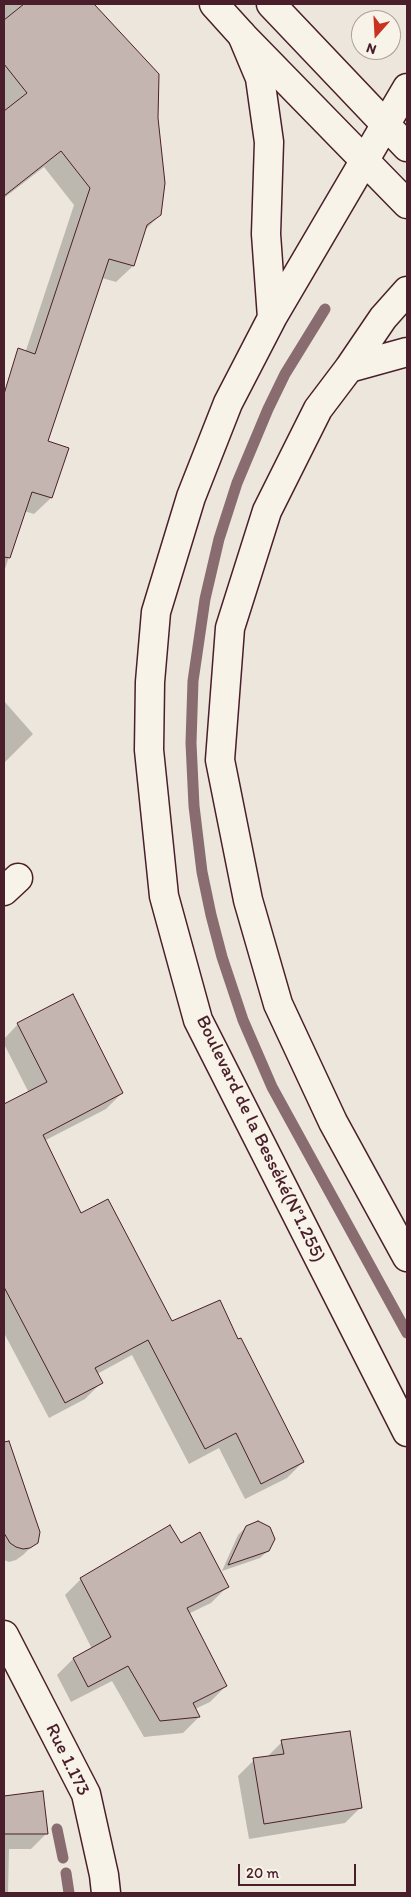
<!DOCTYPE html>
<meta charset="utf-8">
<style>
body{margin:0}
#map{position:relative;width:411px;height:1897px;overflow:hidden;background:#ece6dd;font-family:Itim,sans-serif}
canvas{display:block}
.frame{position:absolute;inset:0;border:5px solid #4a1f2b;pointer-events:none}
.north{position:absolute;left:351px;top:10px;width:50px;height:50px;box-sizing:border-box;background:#f7f3e8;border:1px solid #b29e9c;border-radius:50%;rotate:199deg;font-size:14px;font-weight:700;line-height:20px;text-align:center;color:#4a1f2b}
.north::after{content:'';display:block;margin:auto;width:18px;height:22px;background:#c8321e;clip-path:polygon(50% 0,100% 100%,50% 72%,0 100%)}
.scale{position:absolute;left:238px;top:1864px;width:118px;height:22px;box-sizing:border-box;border:2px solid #4a1f2b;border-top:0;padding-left:6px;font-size:15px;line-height:18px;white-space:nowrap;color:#4a1f2b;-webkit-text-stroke:4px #f7f3e8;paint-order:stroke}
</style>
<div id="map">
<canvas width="411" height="1897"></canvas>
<div class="frame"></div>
<div class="north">N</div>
<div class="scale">20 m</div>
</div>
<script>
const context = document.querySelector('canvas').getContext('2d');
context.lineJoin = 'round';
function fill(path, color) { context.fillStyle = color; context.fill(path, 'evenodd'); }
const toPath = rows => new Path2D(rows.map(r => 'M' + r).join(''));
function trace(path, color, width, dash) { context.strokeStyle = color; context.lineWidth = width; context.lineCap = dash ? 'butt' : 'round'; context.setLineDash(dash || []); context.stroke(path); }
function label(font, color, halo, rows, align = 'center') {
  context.font = font + ' Itim,sans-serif'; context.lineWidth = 5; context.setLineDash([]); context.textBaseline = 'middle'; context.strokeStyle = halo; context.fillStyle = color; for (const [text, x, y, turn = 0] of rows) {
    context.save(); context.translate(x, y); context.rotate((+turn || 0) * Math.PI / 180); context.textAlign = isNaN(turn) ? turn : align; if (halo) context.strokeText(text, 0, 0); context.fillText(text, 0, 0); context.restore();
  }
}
const shadow = toPath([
 [4,4,92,4,158,74,157,118,160,215,144,231,133,266,116,282,102,278,47,442,67,449,51,498,34,514,24,511,4,572,4,417,74,205,44,167,4,198],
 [4,701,33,734,4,763],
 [18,1024,122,1093,106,1109,44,1141,81,1214,172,1323,238,1341,303,1462,287,1478,245,1499,219,1448,189,1464,132,1355,97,1374,101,1383,85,1399,49,1418,4,1333,4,1106,29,1093,4,1044,4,1039],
 [4,1475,31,1504,39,1532,36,1542,23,1555,16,1560,9,1562,4,1560],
 [246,1527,268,1551,260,1558,222,1571,238,1535],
 [181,1545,227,1587,211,1603,188,1614,226,1686,210,1702,195,1709,199,1717,183,1733,144,1737,112,1681,71,1702,57,1675,73,1659,92,1649,65,1595,81,1579],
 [282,1742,361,1807,345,1823,249,1839,238,1776,254,1760,266,1758],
 [42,1792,47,1833,31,1849,9,1849,8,1893,4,1893,4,1797]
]);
const stream = toPath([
 [325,309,285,374,268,409,237,483,219,539,205,599,193,681,191,743,194,806,202,872,211,915,222,957,243,1020,272,1087,407,1333],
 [57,1829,63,1858],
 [66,1873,69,1893]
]);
const building = toPath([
 [24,4,94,4,159,74,158,118,165,183,161,215,147,225,134,266,109,259,48,441,69,448,52,498,32,492,10,558,4,557,4,394,18,348,35,354,90,188,61,151,4,196,4,111,27,93,4,64,4,20,24,4],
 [73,994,123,1093,43,1135,81,1213,108,1199,172,1321,220,1300,238,1339,241,1338,304,1462,261,1484,236,1433,205,1449,148,1340,95,1368,103,1383,65,1403,4,1287,4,1104,47,1082,17,1023,73,994],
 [9,1441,40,1532,38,1543,30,1548,23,1549,16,1547,10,1543,4,1533,4,1442,9,1441],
 [258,1521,270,1527,275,1539,269,1551,228,1565,246,1526,258,1521],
 [170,1525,181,1543,200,1532,229,1587,187,1608,227,1686,193,1703,200,1717,160,1721,128,1666,88,1687,73,1658,111,1637,80,1578,170,1525],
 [350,1731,362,1808,264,1824,253,1758,284,1754,281,1740,350,1731],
 [43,1791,48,1834,4,1834,4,1796,43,1791]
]);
const minor = toPath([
 [4,891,18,878],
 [4,1635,86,1794,104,1875,106,1893]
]);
const major = toPath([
 [214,4,242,35,407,204],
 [271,4,407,147]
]);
const highway = toPath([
 [242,35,260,78,269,142,266,234,272,318],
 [407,88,272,318,228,403,191,497,156,612,150,682,149,750,164,896,198,1020,407,1432],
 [407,291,383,318,349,368,318,409,267,511,230,628,220,760,248,900,278,1004,333,1122,407,1257],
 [349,368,407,352]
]);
const streetNames = [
 ["Boulevard de la Besséké(N°1.255)",260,1139,64],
 ["Rue 1.173",67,1760,64]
];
fill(shadow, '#0003');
trace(stream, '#896c6f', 11);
fill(building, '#c4b5b0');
trace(building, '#4a1f2b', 1);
trace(minor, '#4a1f2b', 31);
trace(major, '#4a1f2b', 31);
trace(highway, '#4a1f2b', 31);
trace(minor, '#f7f3e8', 28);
trace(major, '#f7f3e8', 28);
trace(highway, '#f7f3e8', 28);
label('19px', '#4a1f2b', '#f7f3e8', streetNames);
</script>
